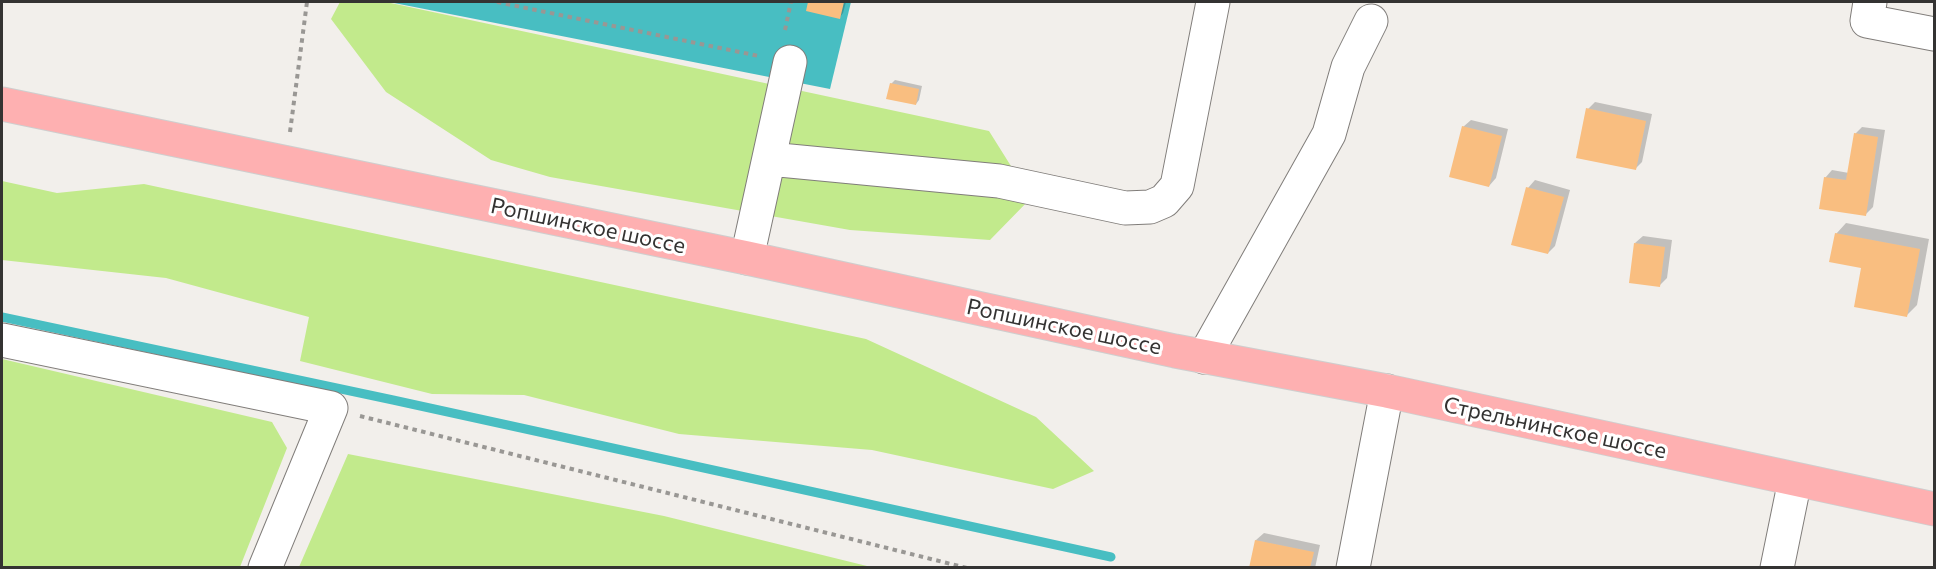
<!DOCTYPE html>
<meta charset="utf-8">
<style>
body{margin:0}
#map{position:relative;width:1936px;height:569px;overflow:hidden;background:#f2efeb;font-family:Commissioner,sans-serif}
canvas{display:block}
.frame{position:absolute;inset:0;border:3px solid #343332;pointer-events:none}
</style>
<div id="map">
<canvas width="1936" height="569"></canvas>
<div class="frame"></div>
</div>
<script>
const context = document.querySelector('canvas').getContext('2d');
context.lineJoin = 'round';
function fill(path, color) { context.fillStyle = color; context.fill(path, 'evenodd'); }
const toPath = rows => new Path2D(rows.map(r => 'M' + r).join(''));
function trace(path, color, width, dash) { context.strokeStyle = color; context.lineWidth = width; context.lineCap = dash ? 'butt' : 'round'; context.setLineDash(dash || []); context.stroke(path); }
function label(font, color, halo, rows, align = 'center') {
  context.font = font + ' Commissioner,sans-serif'; context.lineWidth = 6; context.setLineDash([]); context.textBaseline = 'middle'; context.strokeStyle = halo; context.fillStyle = color; for (const [text, x, y, turn = 0] of rows) {
    context.save(); context.translate(x, y); context.rotate((+turn || 0) * Math.PI / 180); context.textAlign = isNaN(turn) ? turn : align; if (halo) context.strokeText(text, 0, 0); context.fillText(text, 0, 0); context.restore();
  }
}
const green = toPath([
 [340,2,386,2,989,131,1031,198,990,240,850,230,550,177,491,160,386,92,331,19],
 [2,181,57,193,144,184,866,339,1036,417,1094,471,1053,489,872,450,679,434,524,395,432,394,300,361,309,317,166,278,2,260],
 [2,359,272,422,287,448,240,567,2,567],
 [348,454,664,516,871,567,299,567]
]);
const water = toPath([
 [389,2,851,2,830,89]
]);
const shadow = toPath([
 [809,2,846,2,843,13,840,17,807,10],
 [895,80,922,86,919,100,916,104,891,84],
 [1595,102,1652,114,1642,162,1635,169,1588,109],
 [1471,120,1508,129,1496,178,1489,186,1463,127],
 [1862,127,1885,130,1873,207,1866,214,1825,178,1832,170,1849,173,1855,134],
 [1535,180,1570,190,1555,246,1548,253,1528,188],
 [1846,223,1929,239,1917,305,1907,315,1863,267,1836,234],
 [1643,236,1672,240,1667,278,1659,286,1635,243],
 [1264,533,1320,545,1315,568,1250,568,1256,540]
]);
const stream = toPath([
 [2,317,393,400,1111,557]
]);
const building = toPath([
 [808,2,844,2,840,19,806,11],
 [890,83,919,89,916,105,886,99],
 [1586,108,1646,121,1636,170,1576,158],
 [1462,126,1502,136,1489,187,1449,177],
 [1854,133,1878,137,1866,216,1819,209,1824,177,1846,180],
 [1526,187,1564,197,1548,254,1511,245],
 [1835,233,1920,249,1907,317,1854,307,1861,268,1829,262],
 [1634,243,1665,247,1660,287,1629,283],
 [1255,540,1314,552,1310,568,1249,568]
]);
const path = toPath([
 [497,2,759,56],
 [785,30,791,2],
 [290,132,307,2],
 [360,416,967,568]
]);
const minor = toPath([
 [1870,2,1867,21,1934,34],
 [769,159,999,181,1125,208,1150,207,1164,201,1177,186,1213,2],
 [747,258,790,62],
 [2,340,331,408,265,568],
 [1204,357,1329,134,1348,67,1371,21],
 [1353,568,1387,391],
 [1777,568,1795,480]
]);
const major = toPath([
 [2,104,747,258,1175,351,1387,391,1934,509]
]);
const streetNames = [
 ["Ропшинское шоссе",588,226,12],
 ["Ропшинское шоссе",1064,327,12],
 ["Стрельнинское шоссе",1555,428,12]
];
fill(green, '#c2ea8c');
fill(water, '#48bec2');
fill(shadow, '#0003');
trace(stream, '#48bec2', 9);
fill(building, '#f9be80');
trace(minor, '#807d7a', 35);
trace(major, '#cecece', 35);
trace(path, '#999794', 4, [4.5, 4.5]);
trace(minor, '#fff', 33);
trace(major, '#feb0b1', 33);
label('22px', '#343332', '#fff', streetNames);
</script>
